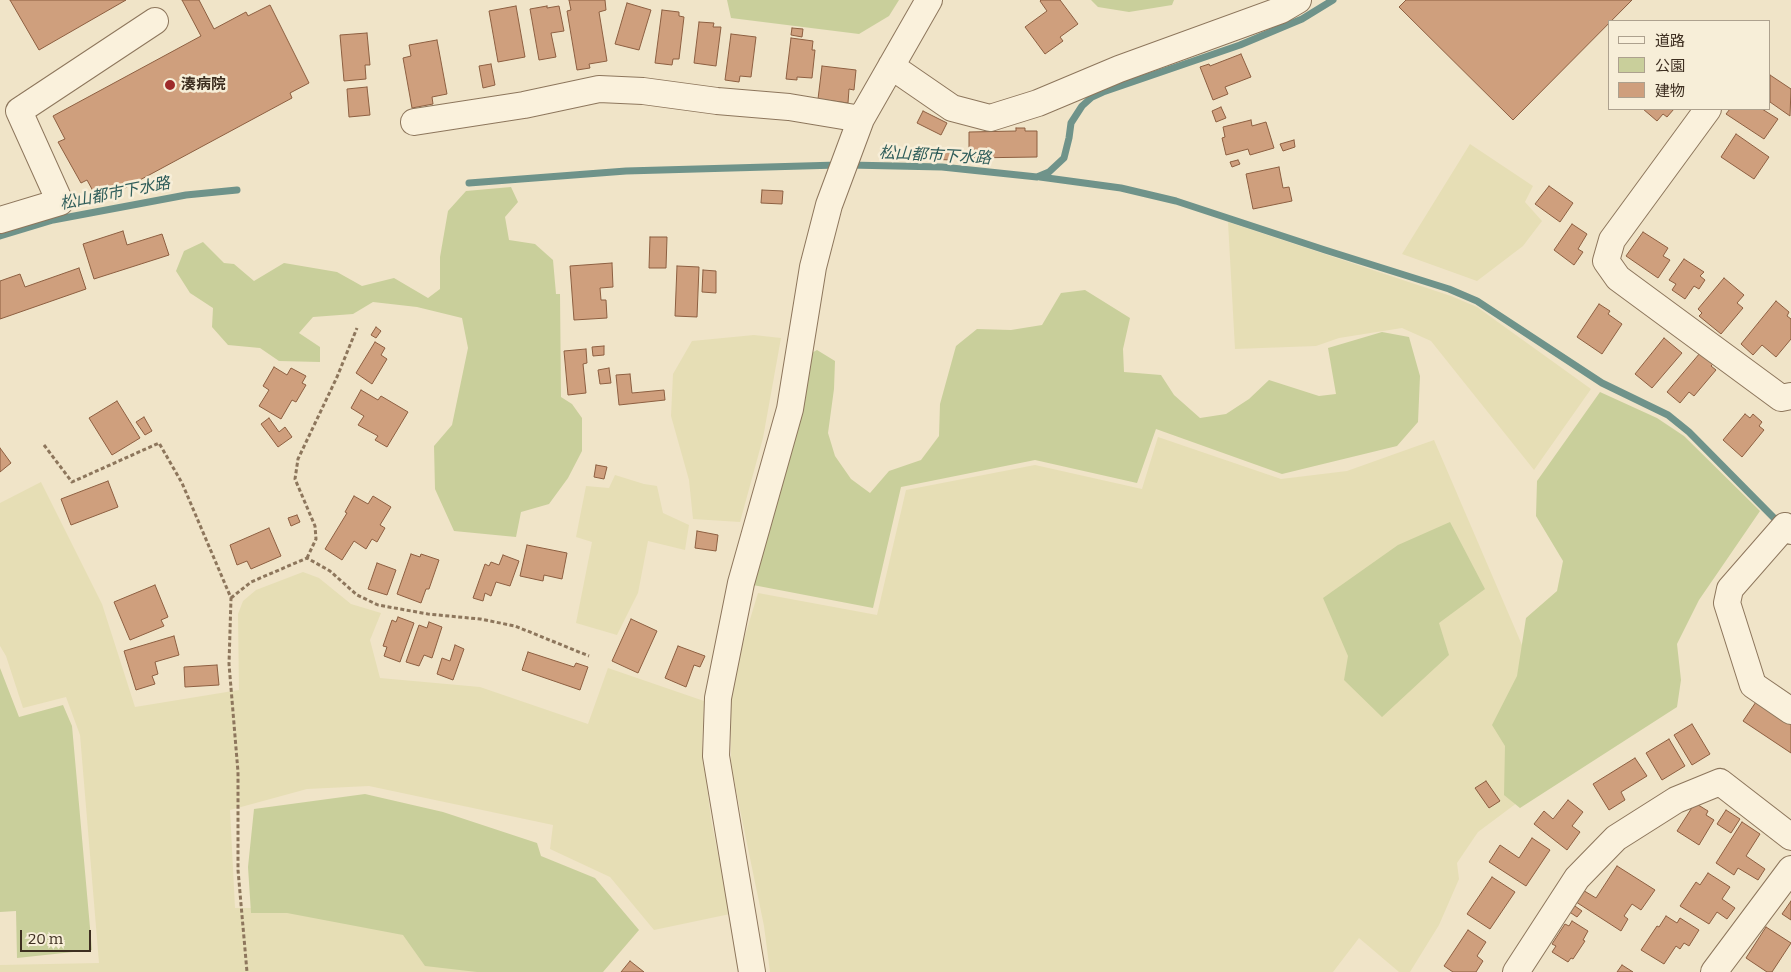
<!DOCTYPE html>
<meta charset="utf-8">
<style>
body{margin:0}
#map{position:relative;width:1791px;height:972px;overflow:hidden;background:#f0e4c8;font-family:Bitter,"Noto Sans JP",serif}
canvas{display:block}
.legend{position:absolute;left:1608px;top:20px;width:162px;height:90px;box-sizing:border-box;background:#f7eed8;border:1px solid #ada18e;margin:0;padding:6px 9px;list-style:none;font-size:15px;color:#3d2e20}
.legend li{display:flex;align-items:center;gap:10px;height:25px}
.legend b{width:25px;border:1px solid #ada18e}
.scale{position:absolute;left:20px;top:930px;width:71px;height:22px;box-sizing:border-box;border:2px solid #3d2e20;border-top:0;padding-left:6px;font-size:15px;line-height:18px;white-space:nowrap;color:#3d2e20;-webkit-text-stroke:4px #f7eed8;paint-order:stroke}
</style>
<div id="map">
<canvas width="1791" height="972"></canvas>
<ul class="legend">
<li><b style="height:6px;background:#faf1dc"></b>道路</li>
<li><b style="height:14px;background:#c9cf9b"></b>公園</li>
<li><b style="height:14px;background:#cf9f7d"></b>建物</li>
</ul>
<div class="scale">20 m</div>
</div>
<script>
const context = document.querySelector('canvas').getContext('2d');
context.lineJoin = 'round';
function fill(path, color) { context.fillStyle = color; context.fill(path, 'evenodd'); }
const toPath = rows => new Path2D(rows.map(r => 'M' + r).join(''));
function trace(path, color, width, dash) { context.strokeStyle = color; context.lineWidth = width; context.lineCap = dash ? 'butt' : 'round'; context.setLineDash(dash || []); context.stroke(path); }
function label(font, color, halo, rows, align = 'center') {
  context.font = font + ' Bitter,"Noto Sans JP",serif'; context.lineWidth = 5; context.setLineDash([]); context.textBaseline = 'middle'; context.strokeStyle = halo; context.fillStyle = color; for (const [text, x, y, turn = 0] of rows) {
    context.save(); context.translate(x, y); context.rotate((+turn || 0) * Math.PI / 180); context.textAlign = isNaN(turn) ? turn : align; if (halo) context.strokeText(text, 0, 0); context.fillText(text, 0, 0); context.restore();
  }
}
const farmland = toPath([
 [1470,144,1533,186,1525,202,1542,221,1523,246,1477,281,1402,254],
 [1228,222,1451,296,1477,307,1591,389,1534,470,1431,341,1402,328,1339,338,1316,346,1235,349],
 [754,335,781,338,763,438,740,522,693,519,689,480,671,416,673,374,692,341],
 [1158,437,1281,479,1347,471,1434,440,1525,652,1561,770,1478,832,1457,863,1459,879,1439,925,1410,972,1399,972,1359,938,1333,972,770,972,764,926,731,766,731,682,758,593,877,615,906,490,1035,465,1142,489],
 [615,475,644,484,657,486,663,513,689,525,685,550,648,541,638,593,617,635,576,623,592,542,576,537,586,486,609,488],
 [41,482,102,604,135,707,239,690,238,614,243,601,256,590,303,572,319,578,351,604,381,613,370,640,380,678,480,687,588,724,608,668,704,701,702,746,711,819,730,914,654,930,610,877,550,849,553,825,369,786,307,789,230,810,235,908,288,908,426,940,505,972,0,972,0,965,99,963,80,735,66,697,23,708,6,656,0,646,0,503]
]);
const green = toPath([
 [727,0,899,0,889,16,859,34,731,18],
 [1091,0,1174,0,1172,5,1129,12,1098,7],
 [511,187,518,202,505,217,509,240,535,244,553,260,556,294,560,294,561,397,572,404,582,418,582,451,568,478,549,504,521,512,516,537,454,531,435,489,434,446,452,425,468,348,462,318,417,307,373,302,353,314,313,317,299,333,320,347,320,362,279,361,260,348,228,345,212,327,213,308,190,293,176,271,184,251,203,242,224,263,234,264,254,281,284,263,337,272,362,286,394,278,428,298,440,289,440,257,448,211,466,191],
 [1085,290,1130,318,1123,349,1124,372,1161,375,1174,395,1200,418,1226,414,1249,399,1269,380,1319,396,1336,394,1328,348,1382,332,1409,337,1420,376,1418,422,1397,446,1282,474,1156,429,1137,483,1035,460,901,487,873,608,753,585,808,355,817,350,835,361,834,389,828,433,835,456,851,479,870,493,889,471,921,460,939,436,940,404,956,346,977,329,1011,330,1042,325,1061,293],
 [1600,392,1657,418,1684,436,1760,511,1699,600,1677,644,1681,680,1677,707,1520,808,1504,795,1505,746,1492,725,1517,676,1526,618,1557,591,1563,561,1536,516,1537,481],
 [1450,522,1485,589,1439,623,1449,655,1382,717,1344,680,1348,656,1323,598,1398,545],
 [0,668,19,717,63,705,72,726,92,950,17,958,16,911,0,912],
 [365,794,443,812,537,843,541,856,595,878,639,930,603,972,477,972,425,966,403,935,287,913,251,913,248,867,254,809]
]);
const stream = toPath([
 [849,165,942,167,1037,177,1049,172,1064,158,1069,138,1071,123,1082,106,1092,97,1103,92,1240,45,1302,19,1333,0],
 [1040,177,1121,188,1176,201,1325,250,1449,289,1477,301,1602,383,1668,415,1689,432,1776,520],
 [469,183,626,171,838,165],
 [0,236,53,220,186,195,237,190]
]);
const building = toPath([
 [10,0,126,0,39,50,10,0],
 [182,0,199,0,214,29,246,12,248,16,270,5,309,83,290,93,292,98,99,202,87,180,81,183,58,142,65,139,53,116,201,36,182,0],
 [569,0,605,0,606,10,599,12,607,61,589,64,590,68,577,70,567,11,571,10,569,0],
 [1041,0,1060,0,1078,24,1060,37,1063,41,1045,54,1025,27,1047,11,1040,1,1041,0],
 [1406,0,1632,0,1513,120,1399,7,1406,0],
 [627,3,651,10,639,50,615,44,627,3],
 [516,6,525,57,498,62,489,11,516,6],
 [547,6,547,8,559,6,564,31,551,33,556,57,539,60,530,9,547,6],
 [662,10,679,12,679,16,684,17,679,59,673,59,672,65,655,63,662,10],
 [699,22,714,23,713,27,721,27,716,66,694,63,699,22],
 [792,28,803,29,802,37,791,35,792,28],
 [367,33,370,65,365,65,366,79,344,81,340,35,367,33],
 [731,34,756,37,751,77,740,76,739,82,725,80,731,34],
 [791,38,813,41,812,50,815,50,812,78,797,77,797,80,786,79,791,38],
 [437,40,447,94,432,97,433,104,412,108,403,58,411,56,409,45,437,40],
 [1241,54,1251,77,1225,87,1228,94,1213,100,1200,67,1209,64,1210,66,1241,54],
 [491,64,495,85,483,88,479,66,491,64],
 [822,66,856,70,854,90,849,89,848,103,818,99,822,66],
 [1770,75,1791,89,1790,116,1770,102,1770,75],
 [367,87,370,115,349,117,347,89,367,87],
 [1221,107,1226,118,1216,122,1212,111,1221,107],
 [1643,109,1674,109,1667,117,1663,114,1657,121,1643,109],
 [1730,109,1762,109,1778,119,1764,139,1726,114,1730,109],
 [923,111,947,123,941,135,917,123,923,111],
 [1251,120,1252,126,1266,122,1274,148,1250,155,1248,149,1226,155,1222,138,1225,137,1223,127,1251,120],
 [1016,128,1025,128,1025,131,1037,131,1037,157,969,158,969,132,1016,131,1016,128],
 [1736,134,1769,157,1754,179,1721,157,1736,134],
 [1294,140,1295,147,1283,151,1280,144,1294,140],
 [926,151,952,152,952,160,926,159,926,151],
 [1238,160,1240,164,1232,167,1230,162,1238,160],
 [1279,167,1283,188,1289,187,1292,201,1253,209,1246,174,1279,167],
 [1549,186,1573,203,1560,222,1535,204,1549,186],
 [762,190,783,191,782,204,761,203,762,190],
 [1572,224,1587,234,1578,249,1583,252,1574,265,1554,250,1572,224],
 [123,231,127,245,162,234,169,255,94,279,83,244,123,231],
 [1643,232,1668,248,1663,256,1670,260,1658,278,1626,256,1643,232],
 [650,237,667,237,666,268,649,268,650,237],
 [1684,259,1704,272,1700,276,1705,280,1699,289,1694,286,1685,299,1672,290,1676,284,1669,280,1684,259],
 [612,263,613,287,600,288,601,300,606,300,607,318,574,320,570,266,612,263],
 [677,266,699,267,697,317,675,316,677,266],
 [79,268,86,289,0,319,0,281,20,274,25,287,79,268],
 [703,270,716,271,716,293,702,292,703,270],
 [1724,278,1744,295,1737,303,1743,308,1721,334,1699,316,1702,313,1698,309,1724,278],
 [1776,301,1789,312,1787,316,1791,319,1791,339,1776,357,1762,345,1753,355,1741,344,1776,301],
 [1599,304,1610,311,1608,314,1622,324,1602,354,1577,337,1599,304],
 [376,327,381,331,376,338,371,335,376,327],
 [1664,338,1682,353,1652,388,1635,374,1664,338],
 [375,342,385,348,381,355,387,359,372,384,356,373,375,342],
 [604,346,604,355,593,356,592,347,604,346],
 [586,349,587,363,583,364,586,393,568,395,564,351,586,349],
 [1700,353,1713,364,1711,366,1716,370,1694,396,1689,392,1680,403,1667,392,1700,353],
 [274,367,287,375,291,368,306,376,302,383,306,385,296,402,292,400,281,419,259,406,269,390,263,386,274,367],
 [609,368,611,383,600,384,598,370,609,368],
 [630,374,632,393,664,390,665,400,619,405,616,375,630,374],
 [361,390,378,400,381,396,408,412,387,447,375,440,378,436,358,425,364,416,351,408,361,390],
 [117,401,140,438,112,455,89,418,117,401],
 [1745,414,1750,418,1753,414,1762,422,1759,426,1764,430,1742,457,1723,440,1745,414],
 [144,417,152,431,145,435,136,422,144,417],
 [269,418,279,432,285,427,292,437,278,447,261,424,269,418],
 [0,448,11,463,0,472,0,448],
 [596,465,607,467,604,479,594,477,596,465],
 [108,481,118,507,71,525,61,499,108,481],
 [354,496,368,504,373,496,391,507,380,525,385,528,377,542,372,539,366,549,354,541,342,560,325,549,347,513,345,512,354,496],
 [297,515,300,522,291,526,288,518,297,515],
 [269,528,281,556,251,569,247,561,237,565,230,545,269,528],
 [697,531,718,535,716,551,695,548,697,531],
 [527,545,567,553,562,579,544,575,543,581,520,576,527,545],
 [411,554,420,557,421,554,439,560,429,589,426,589,421,603,397,594,411,554],
 [503,555,519,561,510,586,496,582,491,596,485,593,483,601,473,598,485,564,489,566,491,562,499,565,503,555],
 [377,563,396,570,387,595,368,589,377,563],
 [155,585,168,617,161,620,164,626,130,640,114,602,155,585],
 [398,617,414,623,400,662,384,656,387,647,383,646,392,620,396,622,398,617],
 [631,619,657,631,638,673,612,661,631,619],
 [429,622,442,627,432,658,424,655,419,666,406,662,419,625,427,628,429,622],
 [174,636,179,655,155,662,158,674,152,676,155,684,136,690,124,651,174,636],
 [455,645,464,649,453,680,437,674,442,658,450,661,455,645],
 [678,646,705,656,700,667,694,665,686,687,665,678,678,646],
 [528,652,574,667,576,663,588,667,580,690,522,670,528,652],
 [217,665,219,685,185,687,184,667,217,665],
 [1758,699,1791,721,1791,753,1743,721,1758,699],
 [1692,724,1710,754,1692,765,1674,735,1692,724],
 [1669,739,1685,766,1662,780,1646,753,1669,739],
 [1635,758,1647,776,1621,792,1625,800,1609,810,1593,784,1635,758],
 [1486,781,1500,801,1489,808,1475,788,1486,781],
 [1568,800,1583,812,1572,826,1580,832,1567,850,1534,824,1544,811,1553,819,1568,800],
 [1695,803,1708,811,1706,815,1714,820,1699,845,1677,831,1695,803],
 [1726,810,1740,819,1731,833,1717,824,1726,810],
 [1742,822,1760,834,1746,856,1765,869,1758,880,1738,868,1734,875,1716,863,1742,822],
 [1532,838,1550,850,1526,886,1489,862,1500,845,1519,858,1532,838],
 [1617,866,1655,890,1641,910,1632,904,1624,916,1628,919,1621,931,1573,900,1581,889,1596,898,1617,866],
 [1708,873,1730,887,1722,899,1735,908,1727,919,1717,912,1709,924,1680,906,1696,882,1700,885,1708,873],
 [1492,877,1515,892,1490,929,1467,914,1492,877],
 [1791,901,1791,920,1782,914,1791,901],
 [1572,904,1582,911,1577,917,1568,911,1572,904],
 [1666,916,1677,923,1680,918,1699,930,1689,946,1684,943,1680,949,1676,946,1664,964,1641,950,1657,926,1659,927,1666,916],
 [1572,921,1588,931,1583,940,1585,941,1573,959,1571,958,1568,962,1552,952,1556,946,1552,944,1565,924,1569,926,1572,921],
 [1766,927,1791,943,1772,972,1767,972,1746,958,1766,927],
 [1468,930,1486,942,1477,956,1483,961,1476,972,1453,972,1444,966,1468,930],
 [630,961,644,972,621,972,630,961],
 [1622,965,1633,972,1617,972,1622,965]
]);
const path = toPath([
 [44,445,72,482,159,443,182,483,231,598,229,664,238,772,238,870,247,972],
 [307,558,316,539,315,526,295,479,298,459,337,377,357,328],
 [231,598,251,582,307,558,330,571,357,595,378,605,428,614,480,619,515,626,589,656]
]);
const minor = toPath([
 [891,66,952,108,990,118,1038,103,1119,69,1281,10,1298,0],
 [1708,109,1612,240,1606,261,1618,278,1781,398,1791,396],
 [414,122,524,105,599,89,643,91,717,101,789,107,861,119],
 [0,220,60,202,19,111,155,21],
 [1791,531,1785,526,1730,589,1727,603,1753,685,1791,711],
 [752,972,716,756,718,698,741,583,790,409,813,267,829,205,861,119,929,0],
 [1516,972,1577,878,1616,838,1676,800,1720,782,1791,837],
 [1714,972,1791,869]
]);
const markers = [
 [170,85,6,"#9e2a2b"]
];
const poiNames = [
 ["湊病院",181,85]
];
const waterNames = [
 ["松山都市下水路",935,156,3],
 ["松山都市下水路",115,194,-11]
];
fill(farmland, '#e6deb5');
fill(green, '#c9cf9b');
trace(stream, '#6f938a', 7);
fill(building, '#cf9f7d');
trace(building, '#8d5f41', 1);
trace(minor, '#8d765c', 28);
trace(path, '#8d765c', 3, [4, 2.5]);
trace(minor, '#faf1dc', 26);
for (const [x, y, r, color] of markers) { const dot = new Path2D(); dot.arc(x, y, r, 0, 2 * Math.PI); context.fillStyle = color; context.fill(dot); trace(dot, '#f7eed8', 2); }
label('bold 15px', '#3d2e20', '#f7eed8', poiNames, 'left');
label('italic 16px', '#2f5d5a', '#f7eed8', waterNames);
</script>
